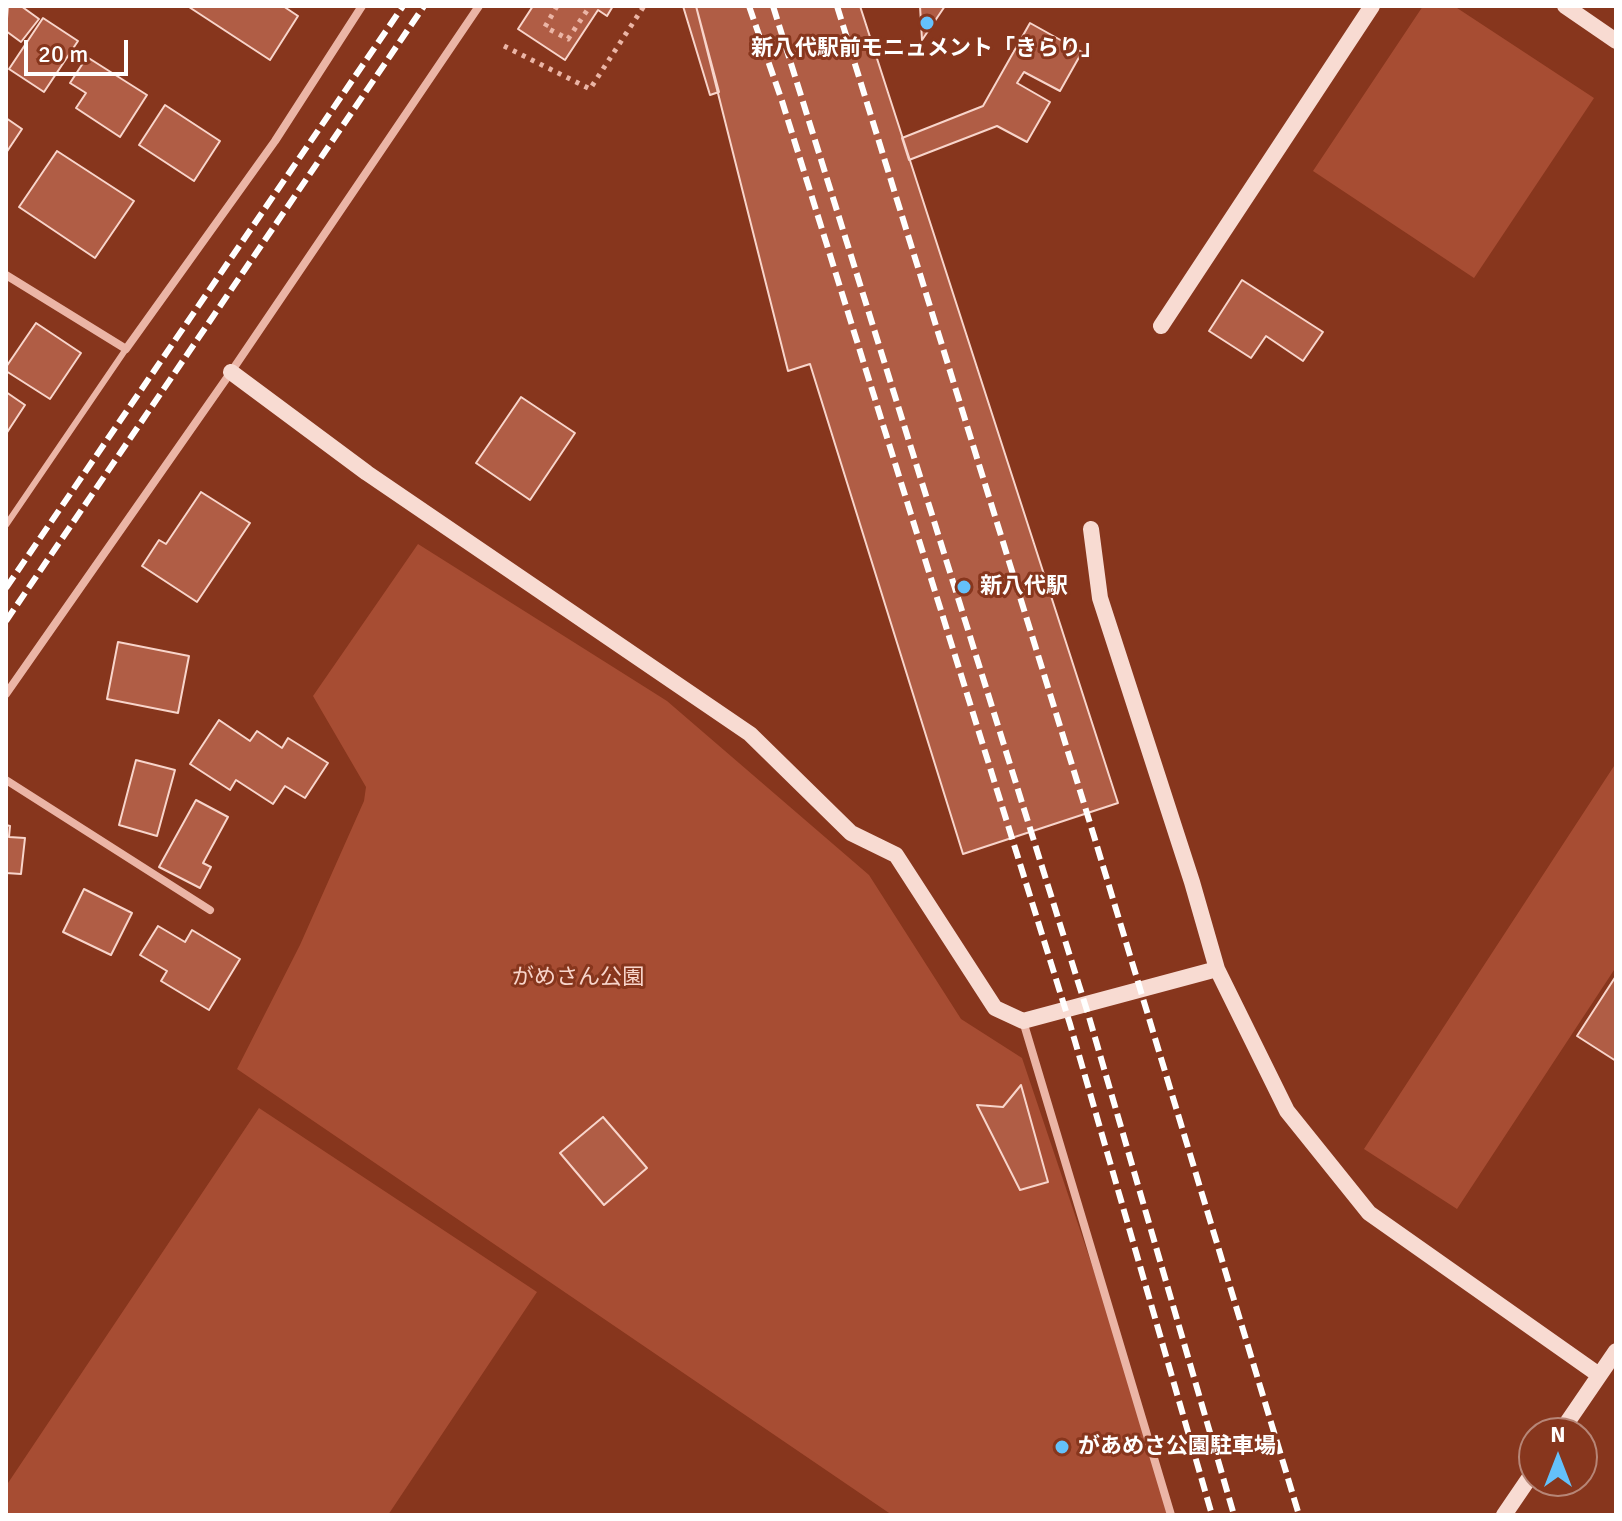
<!DOCTYPE html>
<meta charset="utf-8">
<style>
body{margin:0}
#map{position:relative;width:1622px;height:1521px;overflow:hidden;background:#87361d;font-family:Signika,sans-serif}
canvas{display:block}
.frame{position:absolute;inset:0;border:8px solid #fff;pointer-events:none}
.north{position:absolute;left:1518px;top:1417px;width:80px;height:80px;box-sizing:border-box;background:#87361d;border:2px solid #b78677;border-radius:50%;rotate:0deg;font-size:22px;font-weight:700;line-height:32px;text-align:center;color:#fff}
.north::after{content:'';display:block;margin:auto;width:28px;height:36px;background:#64c1fb;clip-path:polygon(50% 0,100% 100%,50% 72%,0 100%)}
.scale{position:absolute;left:24px;top:40px;width:104px;height:36px;box-sizing:border-box;border:4px solid #fff;border-top:0;padding-left:10px;font-size:24px;line-height:28px;white-space:nowrap;color:#fff;-webkit-text-stroke:6px #87361d;paint-order:stroke}
</style>
<div id="map">
<canvas width="1622" height="1521"></canvas>
<div class="frame"></div>
<div class="north">N</div>
<div class="scale">20 m</div>
</div>
<script>
const context = document.querySelector('canvas').getContext('2d');
context.lineJoin = 'round';
function fill(path, color) { context.fillStyle = color; context.fill(path, 'evenodd'); }
const toPath = rows => new Path2D(rows.map(r => 'M' + r).join(''));
function trace(path, color, width, dash) { context.strokeStyle = color; context.lineWidth = width; context.lineCap = dash ? 'butt' : 'round'; context.setLineDash(dash || []); context.stroke(path); }
function label(font, color, halo, rows, align = 'center') {
  context.font = font + ' Signika,"Noto Sans JP",sans-serif'; context.lineWidth = 6; context.setLineDash([]); context.textBaseline = 'middle'; context.strokeStyle = halo; context.fillStyle = color; for (const [text, x, y, turn = 0] of rows) {
    context.save(); context.translate(x, y); context.rotate((+turn || 0) * Math.PI / 180); context.textAlign = isNaN(turn) ? turn : align; if (halo) context.strokeText(text, 0, 0); context.fillText(text, 0, 0); context.restore();
  }
}
const green = toPath([
 [1423,6,1454,6,1594,98,1474,278,1313,171],
 [418,544,667,701,869,875,961,1019,1022,1058,1134,1390,1167,1515,892,1515,237,1069,300,945,364,801,366,787,313,696],
 [1616,763,1616,967,1457,1209,1364,1149],
 [259,1108,537,1292,388,1515,6,1515,6,1486]
]);
const building = toPath([
 [8,6,21,6,39,19,21,42,6,31,8,6],
 [283,6,298,16,270,60,189,7,283,6],
 [533,6,613,6,607,16,598,10,565,60,518,29,533,6],
 [683,6,696,6,719,92,710,95,683,6],
 [696,6,860,6,1118,803,963,854,810,364,788,371,696,6],
 [920,6,945,6,922,40,920,6],
 [43,18,78,41,44,92,9,69,43,18],
 [1030,23,1082,52,1060,91,1024,72,1017,83,1050,102,1027,142,997,126,909,160,902,138,983,106,1030,23],
 [87,57,147,95,120,137,76,108,86,93,70,83,87,57],
 [165,105,220,141,194,181,139,145,165,105],
 [6,118,22,129,6,153,6,118],
 [57,151,134,201,95,258,19,207,57,151],
 [1242,280,1323,332,1303,361,1266,336,1251,358,1209,331,1242,280],
 [36,323,81,353,50,399,6,371,6,367,36,323],
 [6,392,25,405,6,434,6,392],
 [521,397,575,433,530,500,476,463,521,397],
 [201,492,250,523,197,602,142,566,159,540,166,544,201,492],
 [118,642,189,656,178,713,107,699,118,642],
 [219,720,250,741,257,731,282,748,288,738,328,763,305,798,285,786,273,804,236,780,230,790,190,764,219,720],
 [136,760,175,770,157,836,119,825,136,760],
 [196,800,228,817,203,863,211,867,200,888,159,867,196,800],
 [6,825,10,826,9,837,25,838,21,874,6,873,6,825],
 [84,889,132,913,111,955,63,932,84,889],
 [158,926,185,942,192,930,240,959,209,1010,161,981,167,971,140,955,158,926],
 [1616,976,1616,1061,1577,1036,1616,976],
 [1021,1085,1048,1182,1020,1190,977,1105,1003,1107,1021,1085],
 [603,1117,647,1168,604,1205,560,1153,603,1117]
]);
const path = toPath([
 [557,6,545,27,568,39,590,6],
 [504,46,590,89,644,6]
]);
const lane = toPath([
 [6,525,126,349]
]);
const street = toPath([
 [6,275,126,349,275,141,362,6],
 [6,694,231,372,479,6],
 [6,780,210,910],
 [1023,1021,1171,1515]
]);
const secondary = toPath([
 [1565,6,1616,41],
 [1161,326,1372,6],
 [231,372,367,473,750,734,851,833,896,855,995,1008,1023,1021,1217,969,1287,1111,1369,1213,1599,1375],
 [1091,529,1100,598,1192,882,1217,969],
 [1560,1433,1616,1351],
 [1504,1515,1534,1471]
]);
const rail = toPath([
 [749,6,782,101,1070,1024,1212,1515],
 [773,6,1089,1017,1234,1515],
 [837,6,1090,823,1299,1515],
 [6,588,403,6],
 [6,621,424,6]
]);
const markers = [
 [927,23,8,"#64c1fb"],
 [964,587,8,"#64c1fb"],
 [1062,1447,8,"#64c1fb"]
];
const poiNames = [
 ["新八代駅前モニュメント「きらり」",927,49,"center"],
 ["新八代駅",980,587],
 ["があめさ公園駐車場",1078,1447]
];
const parkNames = [
 ["がめさん公園",578,978]
];
fill(green, '#a74d33');
fill(building, '#b05d45');
trace(building, '#f8d5cb', 2);
trace(path, '#ebb5a6', 5, [4, 6]);
trace(lane, '#ebb5a6', 6);
trace(street, '#ebb5a6', 8);
trace(secondary, '#f8dbd2', 16);
trace(rail, '#fff', 6, [14, 6]);
for (const [x, y, r, color] of markers) { const dot = new Path2D(); dot.arc(x, y, r, 0, 2 * Math.PI); context.fillStyle = color; context.fill(dot); trace(dot, '#87361d', 3); }
label('bold 22px', '#fff', '#87361d', poiNames, 'left');
label('22px', '#f8d5cb', '#87361d', parkNames);
</script>
